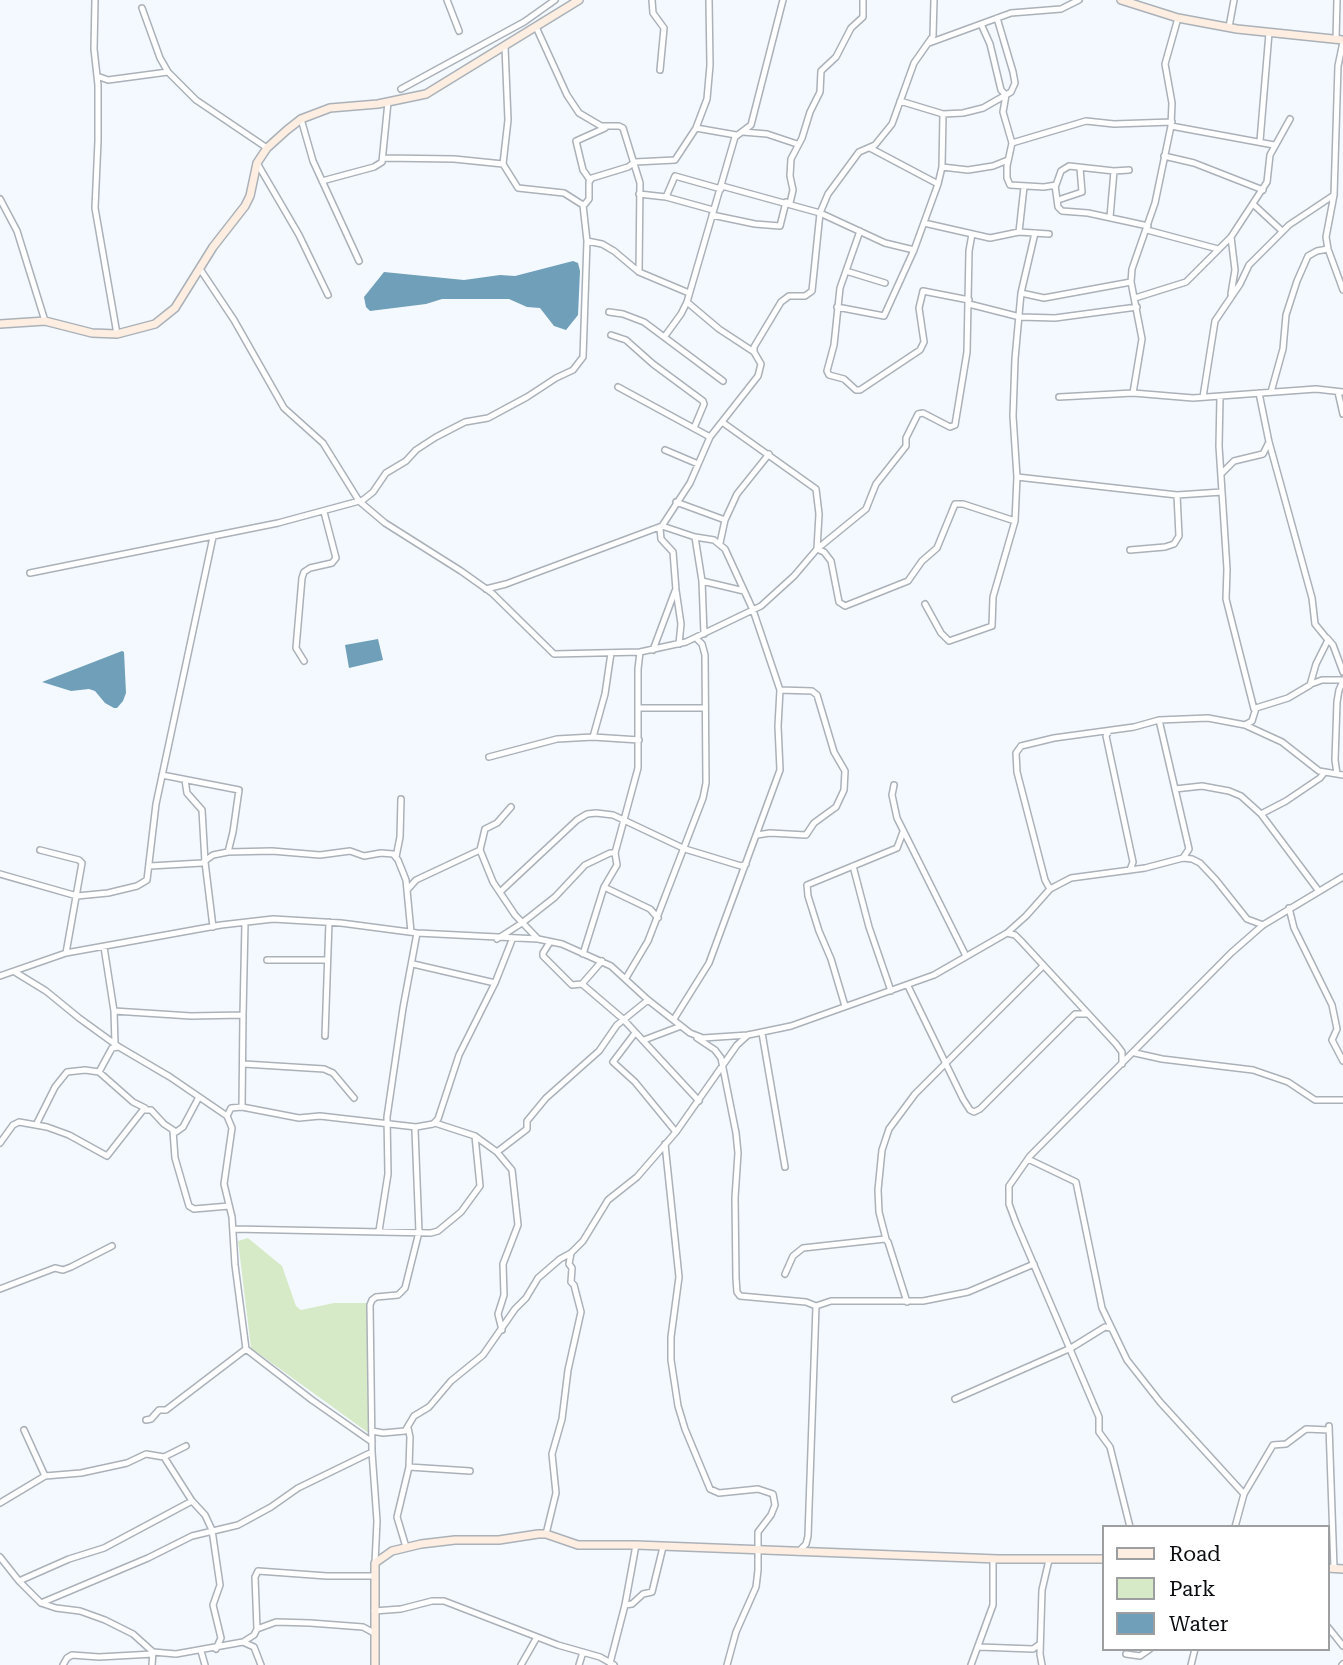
<!DOCTYPE html>
<style>
body{margin:0}
#map{position:relative;width:1343px;height:1665px;overflow:hidden;background:#f4f9ff;font-family:"Roboto Serif",serif}
canvas{display:block}
.legend{position:absolute;left:1102px;top:1525px;width:228px;height:126px;box-sizing:border-box;background:#fff;border:2px solid #9d9e9f;margin:0;padding:9px 12px;list-style:none;font-size:21px;color:#0a0c0f}
.legend li{display:flex;align-items:center;gap:14px;height:35px}
.legend b{width:35px;border:2px solid #9d9e9f}
</style>
<div id="map">
<canvas width="1343" height="1665"></canvas>
<ul class="legend">
<li><b style="height:9px;background:#fdeee1"></b>Road</li>
<li><b style="height:19px;background:#d7eac8"></b>Park</li>
<li><b style="height:19px;background:#6f9fb9"></b>Water</li>
</ul>
</div>
<script>
const context = document.querySelector('canvas').getContext('2d');
context.lineJoin = 'round';
function fill(path, color) { context.fillStyle = color; context.fill(path, 'evenodd'); }
const toPath = rows => new Path2D(rows.map(r => 'M' + r).join(''));
function trace(path, color, width, dash) { context.strokeStyle = color; context.lineWidth = width; context.lineCap = dash ? 'butt' : 'round'; context.setLineDash(dash || []); context.stroke(path); }
const green = toPath([
 [248,1238,282,1266,296,1306,301,1310,334,1303,368,1303,370,1434,251,1348,238,1241]
]);
const water = toPath([
 [573,261,578,263,580,271,578,315,566,330,554,326,540,308,527,307,509,299,442,299,426,304,370,311,366,307,364,297,384,272,464,280,500,275,515,276],
 [378,639,383,660,349,668,345,645],
 [122,651,124,652,126,693,123,701,117,708,114,708,105,703,95,691,89,689,71,691,42,682]
]);
const street = toPath([
 [95,0,94,49,98,85,98,141,95,208,117,334],
 [447,0,459,31],
 [652,0,653,13,664,28,660,70],
 [142,8,160,58,168,72,196,100,267,148],
 [981,24,990,44,1001,90,1006,95,1003,112,1012,143,1007,166,1007,178,1010,185,1044,187,1056,185,1061,171,1069,166,1114,171,1129,170],
 [536,27,567,95,579,113,601,126,619,126,623,128,640,183,639,272],
 [1229,27,1234,0],
 [1336,40,1337,0],
 [1343,42,1338,66,1334,195,1326,237,1328,249,1343,290],
 [929,43,1011,13,1061,9,1079,0],
 [97,76,108,80,168,72],
 [401,89,524,22,555,0],
 [900,101,943,114,963,113,983,108,1011,92,1015,83,1013,72,997,18],
 [301,119,313,161,359,261],
 [1171,126,1274,145],
 [696,128,736,135],
 [743,132,767,134,797,144],
 [1260,141,1269,33],
 [1012,143,1086,121,1114,124,1172,122],
 [870,148,938,184],
 [1164,156,1194,163,1263,190],
 [383,158,454,159,503,164,518,188,564,193,583,205,585,204,589,199,589,182,592,178,628,167,635,162,675,160,696,128,707,99,710,65,709,0],
 [257,163,299,235,328,295],
 [503,164,508,120,505,47],
 [942,167,968,170,993,166,1008,160],
 [590,180,583,170,576,141,605,128],
 [322,181,374,167,382,162,388,102],
 [1055,185,1058,207,1062,211,1088,213,1148,226],
 [722,186,820,213,885,243,914,250,938,184,942,167,943,114],
 [639,194,666,197,713,210],
 [666,197,675,176,721,189],
 [0,199,17,231,45,321],
 [1058,200,1082,192,1080,168],
 [790,203,793,190,790,176,791,159,802,138,810,112,820,92,821,71,836,57,851,28,863,17,863,0],
 [1253,204,1281,230],
 [712,215,755,224,780,226,786,202],
 [1110,217,1114,171],
 [924,223,990,238,1019,232,1049,234],
 [1147,230,1218,249],
 [860,231,840,288,834,345,827,371,829,375,844,379,856,390,860,390,920,350,924,342,919,308,923,291,969,300],
 [1019,232,1024,187],
 [587,241,602,244,614,251,639,272,689,293],
 [200,269,234,320,284,408,323,443,359,501,385,523,461,571,492,593,554,654,640,652,686,642,761,606,794,576,817,549,824,552,831,561,839,602,845,606,908,581,922,561,937,548,955,504,963,504,1015,521],
 [846,271,885,283],
 [1021,293,1044,298,1131,282],
 [1231,294,1235,270,1231,237,1267,182,1270,155,1290,119],
 [1135,298,1186,282,1231,237],
 [687,302,719,329,754,352],
 [969,304,1020,317,1055,318,1137,307],
 [837,307,884,316,914,250],
 [609,312,623,314,644,322,723,381],
 [611,335,626,340,653,364,703,401,704,404,694,428],
 [665,336,681,314,687,302,735,137,751,125,783,0],
 [618,387,710,437],
 [1271,392,1283,349,1286,315,1297,281,1308,256,1317,251,1328,249],
 [1338,392,1343,414],
 [1133,393,1142,339,1131,282,1132,269,1155,203,1171,126,1172,103,1165,64,1178,18],
 [1059,397,1133,393,1193,398,1316,389,1343,392],
 [1203,397,1215,321,1240,284,1249,265,1289,225,1334,195],
 [1220,397,1219,446,1227,569,1226,599,1254,709],
 [722,422,816,489,819,514,817,549],
 [665,450,698,464],
 [1222,473,1234,461,1263,454,1268,444],
 [1017,477,1177,495,1222,492],
 [676,502,725,520],
 [662,526,695,537,702,581,744,591],
 [660,528,661,539,673,552,676,590,681,624,679,644],
 [720,543,725,520,737,494,769,454],
 [817,549,866,509,876,484,906,446,906,438,918,414,923,413,950,427,955,425,967,352,969,251,972,234],
 [1130,550,1165,547,1174,544,1179,536,1177,495],
 [30,573,278,523,363,500,373,492,386,473,406,461,416,450,436,437,465,422,488,418,527,397,556,378,573,370,583,357,587,241,583,205],
 [702,581,704,634],
 [486,589,506,584,662,526,690,483,710,437,758,376,761,364,754,352,754,347,781,302,789,296,805,296,812,291,820,213,828,194,859,152,875,145,892,124,914,63,933,36,934,0],
 [925,604,941,633,949,641,992,626,993,597,1015,521,1017,477,1013,416,1015,359,1021,293,1035,233],
 [1327,638,1333,645,1343,672],
 [653,650,675,591],
 [304,661,296,648,302,578,304,572,310,568,332,563,336,558,324,512],
 [1311,684,1322,680,1343,680],
 [638,708,705,708],
 [1159,720,1189,849,1183,858],
 [1245,725,1252,721,1256,708,1288,698,1310,685,1316,664,1328,640,1315,624,1312,598,1269,442,1259,393],
 [1109,731,1106,736,1133,862,1130,870],
 [593,737,605,694,611,653],
 [489,757,557,739,593,737,639,740],
 [1337,774,1335,760,1337,702,1339,690,1343,681],
 [185,780,187,793,202,810,205,862,213,927],
 [894,785,892,795,897,818,966,956],
 [1175,789,1202,786,1229,791,1241,796,1261,814,1318,890],
 [511,807,497,823,485,829,480,850,493,882,515,915,538,939],
 [1261,814,1286,801,1320,778,1324,773],
 [757,835,770,833,806,835,814,823,836,807,844,790,845,771,834,752,817,695,812,691,780,690],
 [40,850,79,860,82,863,66,953],
 [228,852,272,851,320,855,350,851,364,856,381,853,393,854,398,860,406,880,411,932],
 [396,857,400,837,401,799],
 [150,866,202,863,213,855,228,852,233,832,239,790,162,775],
 [853,866,869,927,891,991],
 [0,874,77,896,108,893,137,886,147,880,156,804,213,537],
 [604,887,650,909,658,918],
 [408,889,416,880,480,850],
 [1050,889,1045,880,1017,772,1016,753,1021,746,1054,738,1134,727,1159,720,1208,718,1245,725,1282,742,1319,771,1343,775],
 [500,892,577,820,587,814,596,813,613,815,685,849,741,866,746,864],
 [1289,908,1294,928,1332,1005,1337,1029,1332,1040,1343,1061],
 [1007,933,1015,935,1021,941,1116,1044,1122,1052,1122,1064],
 [497,939,522,923,555,897,585,865,610,853,615,853,638,768,638,669,640,652],
 [550,942,543,953,543,956,572,985,582,984,602,961],
 [104,947,114,1011,115,1044],
 [583,954,604,887,617,865,615,853],
 [267,960,326,960],
 [413,964,495,983],
 [15,972,46,991,79,1018,119,1047,170,1077,227,1116,232,1128,224,1184,232,1217,235,1265,246,1349,312,1400,372,1442],
 [0,976,66,953,221,925,273,919,341,923,417,933,538,939,562,944,611,966,648,1000,690,1033,703,1038,748,1035,791,1026,934,975,1007,933,1026,916,1050,889,1071,878,1145,868,1183,858,1192,859,1200,863,1216,880,1247,919,1263,925],
 [626,978,648,941,703,798,706,783,705,655,702,644,696,638],
 [582,984,623,1019,699,1101],
 [908,986,963,1099,970,1110,974,1112,980,1109,1075,1014,1086,1014],
 [845,1006,831,959,819,931,808,896,807,885,897,848,903,832],
 [114,1011,191,1016,243,1015,242,1107],
 [243,1015,245,923],
 [674,1019,709,963,780,770,778,726,780,690,753,610,725,549,714,540,695,537],
 [635,1033,613,1062,635,1082,676,1132],
 [762,1033,785,1167],
 [325,1036,329,922],
 [697,1038,715,1050,721,1058,736,1133,738,1153,735,1198,736,1278,737,1292,740,1296,806,1302,816,1306,831,1301,923,1301,968,1292,1034,1264],
 [644,1040,681,1026],
 [1135,1053,1162,1059,1253,1070,1288,1082,1315,1100,1343,1100],
 [244,1064,324,1069,333,1073,354,1098],
 [99,1072,133,1102,145,1108],
 [227,1116,231,1108,242,1107,299,1118,320,1116,416,1127],
 [435,1123,475,1136,497,1152,512,1170,518,1225,503,1264,504,1295,498,1314,502,1330],
 [36,1125,55,1087,67,1072,85,1070,99,1072,112,1048,119,1047],
 [173,1131,175,1158,189,1206,194,1209,229,1206],
 [0,1143,13,1125,19,1122,47,1127,69,1135,107,1156,143,1110,151,1110,164,1124,176,1132,183,1127,199,1097],
 [665,1144,679,1277,671,1337,671,1360,678,1406,685,1429,710,1489,719,1493,758,1489,773,1494,775,1505,771,1515,758,1532,758,1570,756,1587,736,1632,727,1665],
 [497,1152,527,1129,527,1121,546,1098,599,1051,617,1025,648,1000],
 [1028,1159,1076,1182,1102,1308,1127,1360,1160,1402,1244,1494],
 [233,1229,431,1233,438,1231,461,1212,480,1186,475,1136],
 [379,1231,388,1174,387,1117,403,1008,417,933],
 [886,1239,879,1212,878,1190,882,1150,889,1129,915,1094,1043,966],
 [785,1274,793,1256,803,1248,885,1239,888,1242,907,1302],
 [0,1289,55,1268,63,1270,71,1267,112,1246],
 [955,1399,1071,1348,1105,1327,1111,1328],
 [146,1420,151,1419,159,1410,166,1410,246,1349],
 [1329,1426,1334,1568],
 [24,1430,45,1476],
 [372,1431,383,1433,405,1431,414,1416,429,1407,451,1381,483,1355,515,1309,526,1298,538,1278,560,1259,571,1253,583,1241,608,1200,637,1177,676,1132,737,1045,748,1035],
 [164,1457,192,1501,205,1515,212,1530,220,1585,213,1605,221,1638,216,1649],
 [409,1467,470,1471],
 [0,1503,45,1476,81,1473,127,1463,146,1454,164,1457,186,1446],
 [1130,1527,1110,1447,1099,1432,1099,1417,1016,1223,1009,1204,1009,1186,1030,1156,1231,953,1263,925,1343,877],
 [1235,1527,1244,1494,1273,1445,1286,1444,1306,1429,1329,1430],
 [546,1534,556,1493,552,1454,562,1419,568,1370,581,1312,574,1285,571,1282,572,1268,569,1264,571,1253],
 [406,1547,397,1517,409,1467,410,1437,408,1428],
 [798,1552,806,1544,808,1536,816,1306],
 [0,1557,19,1581,41,1603,56,1608,80,1611,105,1620,133,1634,153,1652,176,1654,243,1642,254,1647,261,1665],
 [375,1563,377,1521,372,1452,370,1305,372,1300,376,1297,398,1295,405,1288,419,1232,415,1130,416,1127,433,1124,438,1119,459,1055,495,983,512,940],
 [19,1581,69,1559,104,1548,192,1501],
 [41,1603,148,1558,192,1536,238,1525,271,1507,298,1488,372,1452],
 [625,1605,632,1604,643,1594,652,1592,663,1547],
 [374,1611,401,1609,432,1601,444,1601,558,1645,600,1657,614,1665],
 [1327,1626,1343,1646],
 [257,1629,276,1622,310,1623,363,1627,374,1633],
 [243,1642,254,1635,257,1629,255,1577,258,1571,327,1576,374,1576],
 [979,1647,1033,1649,1040,1644],
 [201,1651,205,1665],
 [1126,1654,1140,1656,1150,1649],
 [610,1663,625,1605,636,1545],
 [63,1665,67,1658,72,1655,99,1657,153,1654],
 [152,1665,153,1652],
 [521,1665,537,1637],
 [579,1665,583,1652],
 [971,1665,993,1605,993,1559],
 [1042,1665,1040,1654,1042,1590,1049,1560],
 [1191,1665,1195,1649],
 [1342,1665,1343,1664]
]);
const secondary = toPath([
 [1121,0,1178,18,1237,29,1343,40],
 [0,324,45,321,92,333,117,334,155,324,175,308,213,247,245,206,250,196,257,163,267,148,287,130,301,119,330,108,378,104,426,94,579,0],
 [1327,1568,1343,1569],
 [375,1665,375,1563,392,1551,421,1544,455,1540,499,1540,538,1534,546,1534,578,1545,636,1545,998,1559,1103,1559]
]);
fill(green, '#d7eac8');
fill(water, '#6f9fb9');
trace(street, '#abb1b9', 8);
trace(secondary, '#abb1b9', 10);
trace(street, '#fff', 5);
trace(secondary, '#fdeee1', 7);
</script>
